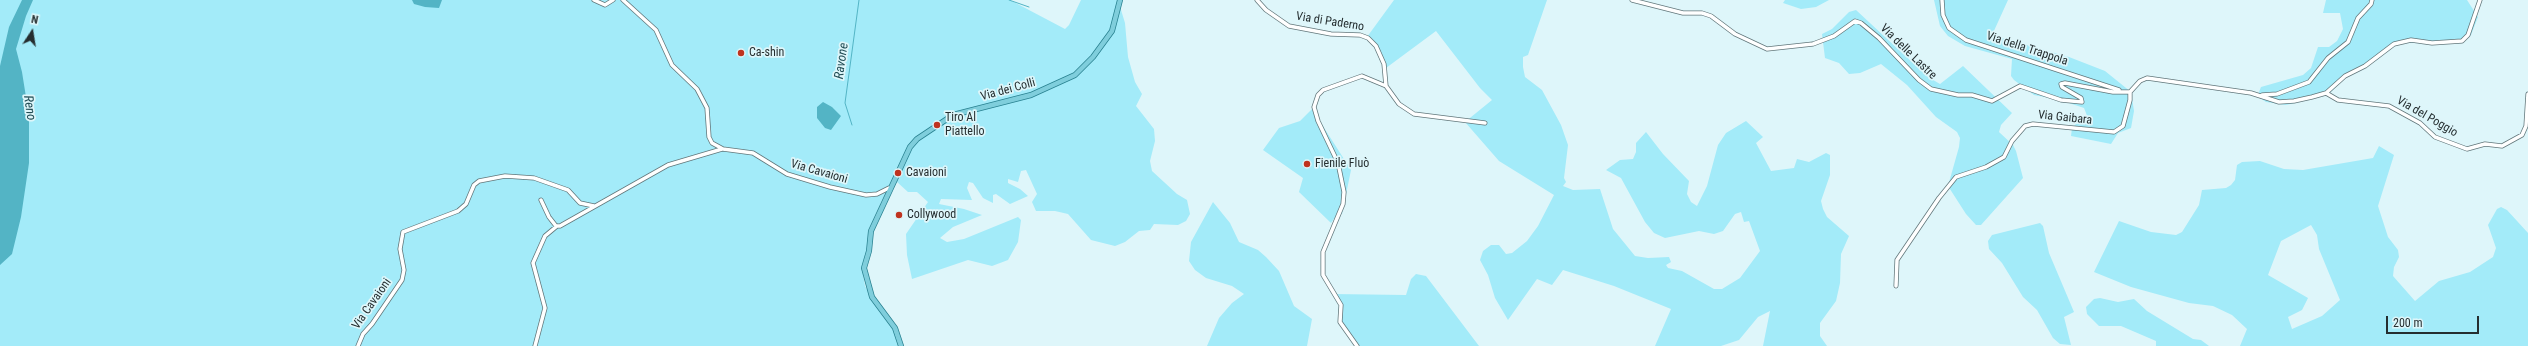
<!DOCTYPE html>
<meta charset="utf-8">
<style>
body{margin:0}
#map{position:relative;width:2528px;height:346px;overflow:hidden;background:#def6fa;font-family:"Roboto Condensed",sans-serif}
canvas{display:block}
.north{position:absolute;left:12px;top:12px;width:40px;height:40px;-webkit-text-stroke:3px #def6fa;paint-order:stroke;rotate:12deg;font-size:11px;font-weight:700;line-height:16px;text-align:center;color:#252e30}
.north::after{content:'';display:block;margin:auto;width:14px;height:18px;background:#252e30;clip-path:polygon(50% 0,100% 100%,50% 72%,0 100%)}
.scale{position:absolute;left:2386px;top:316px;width:93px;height:18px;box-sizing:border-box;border:2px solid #252e30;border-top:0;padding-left:5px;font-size:12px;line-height:14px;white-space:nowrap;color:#252e30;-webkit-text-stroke:3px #def6fa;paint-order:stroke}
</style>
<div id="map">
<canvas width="2528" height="346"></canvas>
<div class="north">N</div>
<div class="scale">200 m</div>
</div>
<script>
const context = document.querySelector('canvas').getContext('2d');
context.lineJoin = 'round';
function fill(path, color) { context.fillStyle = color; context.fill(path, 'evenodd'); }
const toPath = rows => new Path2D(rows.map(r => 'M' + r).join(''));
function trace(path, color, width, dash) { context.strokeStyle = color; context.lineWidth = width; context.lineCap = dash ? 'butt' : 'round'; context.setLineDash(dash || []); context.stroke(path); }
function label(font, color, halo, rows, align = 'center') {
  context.font = font + ' "Roboto Condensed",sans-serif'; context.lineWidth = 3.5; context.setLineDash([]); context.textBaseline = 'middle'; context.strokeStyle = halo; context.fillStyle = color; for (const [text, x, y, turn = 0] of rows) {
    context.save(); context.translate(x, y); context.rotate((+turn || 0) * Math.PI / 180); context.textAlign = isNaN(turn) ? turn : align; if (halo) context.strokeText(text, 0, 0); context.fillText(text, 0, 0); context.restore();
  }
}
const green = toPath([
 [0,0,1010,0,1065,29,1069,25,1081,0,1118,0,1125,23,1128,57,1135,82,1142,94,1136,106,1154,129,1155,141,1150,161,1152,171,1177,194,1187,200,1190,214,1186,221,1178,225,1154,224,1150,230,1139,231,1125,242,1115,246,1091,240,1068,214,1055,211,1036,211,1032,202,1037,194,1026,170,1021,171,1018,182,1008,179,1008,183,1020,189,1028,196,1010,204,996,194,993,195,993,203,983,198,973,183,969,182,967,188,972,200,941,199,939,204,964,209,982,215,953,227,940,238,947,242,964,239,1018,217,1021,220,1018,242,1008,260,992,266,968,260,912,279,907,255,906,234,928,202,917,192,908,192,897,182,886,192,868,231,868,250,863,265,863,274,865,286,882,315,895,331,900,346,0,346],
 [1394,0,1547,0,1528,55,1523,57,1523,67,1525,77,1542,90,1561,125,1568,145,1564,178,1566,182,1563,186,1573,190,1600,189,1613,229,1635,256,1648,258,1669,257,1671,262,1666,265,1668,268,1682,271,1714,289,1722,289,1740,278,1760,251,1749,221,1744,222,1741,212,1735,214,1723,231,1714,234,1699,231,1665,238,1654,233,1645,222,1621,178,1606,170,1620,160,1633,159,1636,152,1636,143,1646,132,1663,154,1689,181,1687,194,1691,202,1697,206,1707,186,1718,145,1726,133,1746,121,1763,137,1756,143,1771,171,1794,168,1797,159,1809,162,1826,153,1830,155,1830,175,1821,201,1823,209,1827,217,1849,236,1841,254,1840,283,1836,301,1820,323,1820,336,1827,346,1763,346,1770,311,1758,317,1739,340,1721,346,1655,346,1671,309,1614,286,1563,270,1552,285,1537,279,1508,320,1495,298,1488,275,1480,260,1483,251,1491,245,1499,245,1506,254,1512,253,1527,241,1538,226,1554,195,1499,161,1465,122,1492,100,1480,88,1436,31,1386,68,1381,54,1367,37],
 [1785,0,1829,0,1816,7,1801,9,1783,3],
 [1934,0,2008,0,1993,33,1995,36,2069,57,2105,71,2131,92,2134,111,2131,128,2118,133,2111,144,2071,136,2072,128,2076,124,2090,123,2084,108,2060,100,2034,95,2014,80,2011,76,2012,59,1965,46,1948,36,1940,26],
 [2326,0,2467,0,2478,17,2471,35,2463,41,2396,43,2377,60,2347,75,2331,92,2324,96,2286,105,2266,102,2260,98,2259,92,2261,87,2303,75,2311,68,2318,47,2329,47,2337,41,2343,29,2340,13,2323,13],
 [1856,10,1928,77,1940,84,1963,66,2012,113,2001,125,1999,132,2013,145,2016,151,2023,178,1981,225,1976,225,1966,214,1948,186,1959,147,1960,138,1957,132,1936,117,1907,85,1881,64,1860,73,1849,74,1839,63,1825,58,1822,34,1832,29,1849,12],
 [1312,109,1351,170,1342,214,1338,213,1331,223,1299,192,1303,178,1263,150,1279,128,1300,121],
 [2379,146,2394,155,2378,206,2388,237,2398,250,2399,257,2394,267,2393,276,2415,301,2439,281,2470,272,2493,257,2496,248,2488,225,2497,209,2501,207,2507,210,2528,233,2528,346,2240,346,2247,329,2232,315,2213,306,2189,303,2131,287,2094,272,2119,221,2151,232,2176,235,2182,232,2199,205,2202,190,2226,188,2231,185,2235,180,2237,165,2242,162,2260,161,2284,169,2303,170,2373,158],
 [2311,225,2317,235,2319,249,2340,300,2322,316,2292,329,2288,317,2302,310,2308,298,2268,275,2281,241],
 [1213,202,1230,223,1239,242,1258,250,1266,257,1279,271,1294,306,1312,319,1307,346,1207,346,1219,318,1232,303,1244,294,1232,286,1206,278,1195,270,1189,261,1191,242],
 [2040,223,2043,226,2049,253,2074,312,2064,317,2071,345,2060,344,2053,338,2037,310,2023,297,2002,263,1989,249,1988,241,1992,235],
 [1416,274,1426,276,1479,346,1358,346,1340,322,1339,305,1332,294,1406,295,1411,279],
 [2100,298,2118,302,2134,299,2147,311,2193,339,2201,340,2209,346,2156,346,2156,341,2121,326,2099,326,2087,314,2086,307,2094,299]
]);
const water = toPath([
 [22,0,33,0,26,16,16,49,22,72,29,116,29,163,21,217,12,254,0,265,0,66,9,27],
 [412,0,442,0,439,8,425,7,414,4],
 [823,102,832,107,841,116,831,130,825,128,817,118,817,107]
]);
const stream = toPath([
 [1009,0,1029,7],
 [852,125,845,103,859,0]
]);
const minor = toPath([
 [594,0,605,5,613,0],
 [623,0,656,30,672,65,697,89,707,108,709,137,712,143,723,149,753,153,787,174,830,187,866,195,877,194,889,188],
 [1257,0,1266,10,1289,26,1331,34,1360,35,1368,38,1376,46,1384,64,1386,86,1362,76,1323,90,1318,95,1314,107,1318,121,1338,163,1344,192,1343,204,1323,252,1323,275,1341,305,1340,322,1357,346],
 [1632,0,1683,13,1702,13,1711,16,1735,34,1767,49,1813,44,1834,36,1855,21,1861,23,1879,38,1919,80,1931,89,1958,95,1972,95,1992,101,2020,86,2061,100,2082,102,2081,98,2062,87,2061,84,2065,83,2113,92,2130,92],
 [1942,0,1943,15,1949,28,1966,40,2119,90],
 [1386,86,1399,104,1414,114,1485,123],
 [2326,93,2338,100,2389,106,2420,123,2435,137,2467,149,2485,144,2502,146,2522,135,2526,126,2528,94],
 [2262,95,2277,94,2309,82,2328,58,2348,42,2358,18,2371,4,2372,0],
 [541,200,549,217,556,226,560,226,668,165,722,149],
 [1896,286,1897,260,1939,198,1956,177,1986,167,2004,157,2012,141,2025,126,2033,124,2114,132,2123,126,2130,100,2130,92,2140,81,2147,78,2251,93,2279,102,2294,101,2312,97,2326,93,2345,76,2365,66,2394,44,2411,40,2432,43,2462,41,2468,35,2480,0],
 [358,346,363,334,372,324,402,280,404,270,400,249,403,232,458,211,466,204,474,185,479,181,505,176,534,178,568,190,580,203,594,206],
 [535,346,545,308,533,263,545,236,557,226]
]);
const major = toPath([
 [901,346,895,328,872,297,864,268,869,251,871,231,910,147,917,139,953,115,1031,95,1075,75,1093,57,1112,31,1120,0]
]);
const markers = [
 [741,53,4,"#bf331f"],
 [937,125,4,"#bf331f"],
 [1307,164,4,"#bf331f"],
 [898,173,4,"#bf331f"],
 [899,215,4,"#bf331f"]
];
const streetNames = [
 ["Via di Paderno",1330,22,9],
 ["Via della Trappola",2027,49,18],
 ["Via delle Lastre",1908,52,44],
 ["Via dei Colli",1008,90,-15],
 ["Via del Poggio",2427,117,30],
 ["Via Gaibara",2065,118,6],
 ["Via Cavaioni",819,172,16],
 ["Via Cavaioni",372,304,-55]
];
const poiNames = [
 ["Ca-shin",749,53],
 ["Tiro Al",945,118],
 ["Piattello",945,132],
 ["Fienile Fluò",1315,164],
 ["Cavaioni",906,173],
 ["Collywood",907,215]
];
const waterNames = [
 ["Ravone",842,61,-82],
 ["Reno",29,108,82]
];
fill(green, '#a3ebf9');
fill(water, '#53b4c5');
trace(stream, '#53b4c5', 1);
trace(minor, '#62777b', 5);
trace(major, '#288190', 6);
trace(minor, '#fff', 3.5);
trace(major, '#7fcedc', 4.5);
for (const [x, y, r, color] of markers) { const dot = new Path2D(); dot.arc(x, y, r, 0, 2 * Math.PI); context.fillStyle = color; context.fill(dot); trace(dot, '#def6fa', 1.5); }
label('12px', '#252e30', '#def6fa', streetNames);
label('12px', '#252e30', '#def6fa', poiNames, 'left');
label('italic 13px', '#224d55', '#def6fa', waterNames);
</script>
